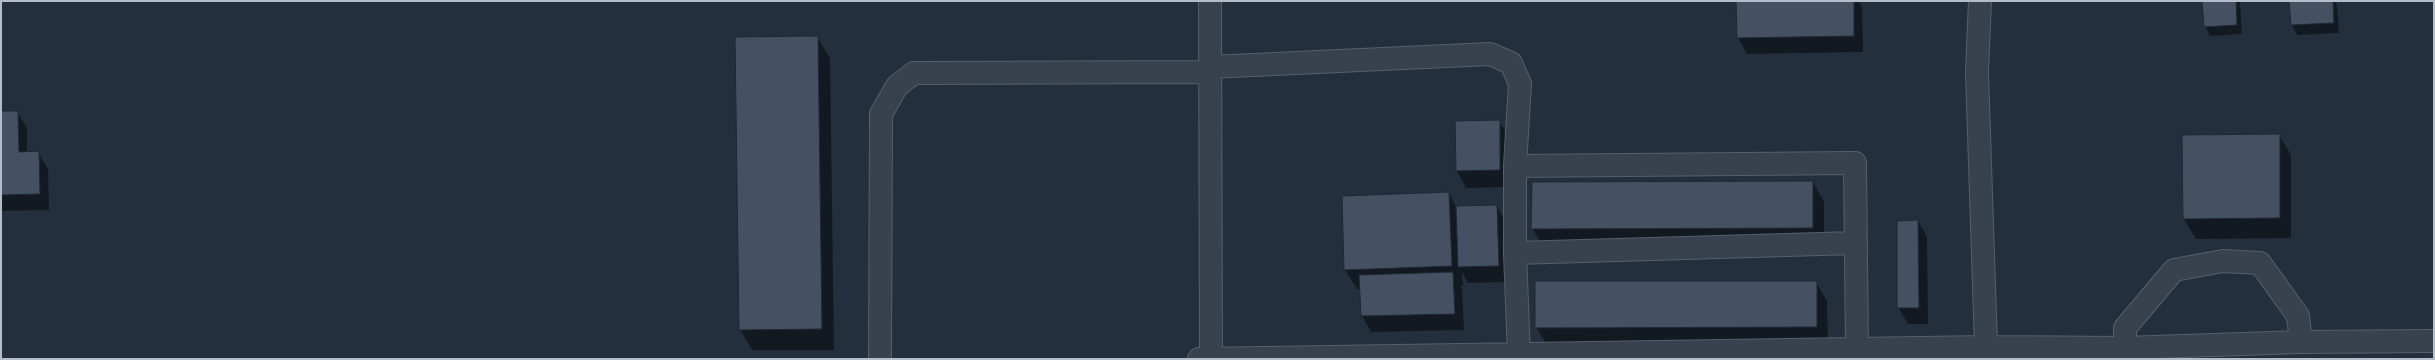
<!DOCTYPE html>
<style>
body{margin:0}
#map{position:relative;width:2435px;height:360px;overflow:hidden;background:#242f3e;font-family:Ubuntu,sans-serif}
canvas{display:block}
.frame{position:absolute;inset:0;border:2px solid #b4bcc9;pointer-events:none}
</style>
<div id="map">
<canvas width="2435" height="360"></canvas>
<div class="frame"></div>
</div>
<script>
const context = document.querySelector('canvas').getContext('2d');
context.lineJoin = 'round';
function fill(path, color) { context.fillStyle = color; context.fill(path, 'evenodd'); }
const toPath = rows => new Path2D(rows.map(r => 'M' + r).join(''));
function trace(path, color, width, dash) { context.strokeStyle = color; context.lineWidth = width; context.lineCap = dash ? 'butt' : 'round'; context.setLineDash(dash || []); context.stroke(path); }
const shadow = toPath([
 [1737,1,1859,1,1862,8,1863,52,1747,54,1738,38],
 [2203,1,2240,1,2242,34,2210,36,2205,26],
 [2290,1,2335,1,2337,6,2339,33,2297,35,2292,25],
 [817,37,830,58,834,350,752,350,740,329],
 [1,112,17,112,27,128,27,153,38,152,48,169,49,210,1,211],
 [1499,121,1509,138,1509,187,1466,188,1457,171,1456,122],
 [2279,135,2291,155,2291,238,2196,239,2184,219],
 [1813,182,1824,202,1824,247,1544,248,1532,228],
 [1449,193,1456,207,1497,206,1506,222,1508,282,1468,283,1462,272,1463,286,1460,286,1462,290,1464,330,1371,332,1362,316,1361,289,1357,289,1345,270],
 [1918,221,1927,237,1928,324,1908,324,1898,307],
 [1816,282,1827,301,1828,346,1548,347,1536,327]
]);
const building = toPath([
 [1736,1,1854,1,1854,36,1737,38,1736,1],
 [2202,1,2236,1,2237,25,2204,27,2202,1],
 [2289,1,2333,1,2334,23,2291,25,2289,1],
 [818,36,822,329,739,330,735,37,818,36],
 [1,111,18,111,19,152,39,151,40,194,1,195,1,111],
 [1500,120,1500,170,1456,171,1455,121,1500,120],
 [2280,134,2280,218,2183,219,2182,135,2280,134],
 [1813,181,1813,228,1531,229,1532,182,1813,181],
 [1449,192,1452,266,1344,270,1342,196,1449,192],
 [1497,205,1499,266,1458,267,1456,206,1497,205],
 [1918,220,1919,308,1897,308,1897,221,1918,220],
 [1453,272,1455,314,1361,316,1359,275,1453,272],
 [1535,281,1817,281,1817,327,1535,328,1535,281]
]);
const minor = toPath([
 [1210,1,1211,359],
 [1980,1,1977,72,1986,347],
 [1210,67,1490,54,1511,63,1520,84,1515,166,1515,253,1519,355],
 [1515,166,1855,163,1857,351],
 [1515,253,1855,243],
 [2125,348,2125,328,2174,270,2223,261,2260,263,2298,316,2301,342],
 [880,359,881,114,897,86,914,73,1210,72],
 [1199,359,1986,347,2125,348,2301,342,2434,341]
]);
fill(shadow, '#0007');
fill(building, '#455162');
trace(building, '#1f2835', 1);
trace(minor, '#565f6c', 24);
trace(minor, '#38414e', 22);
</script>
